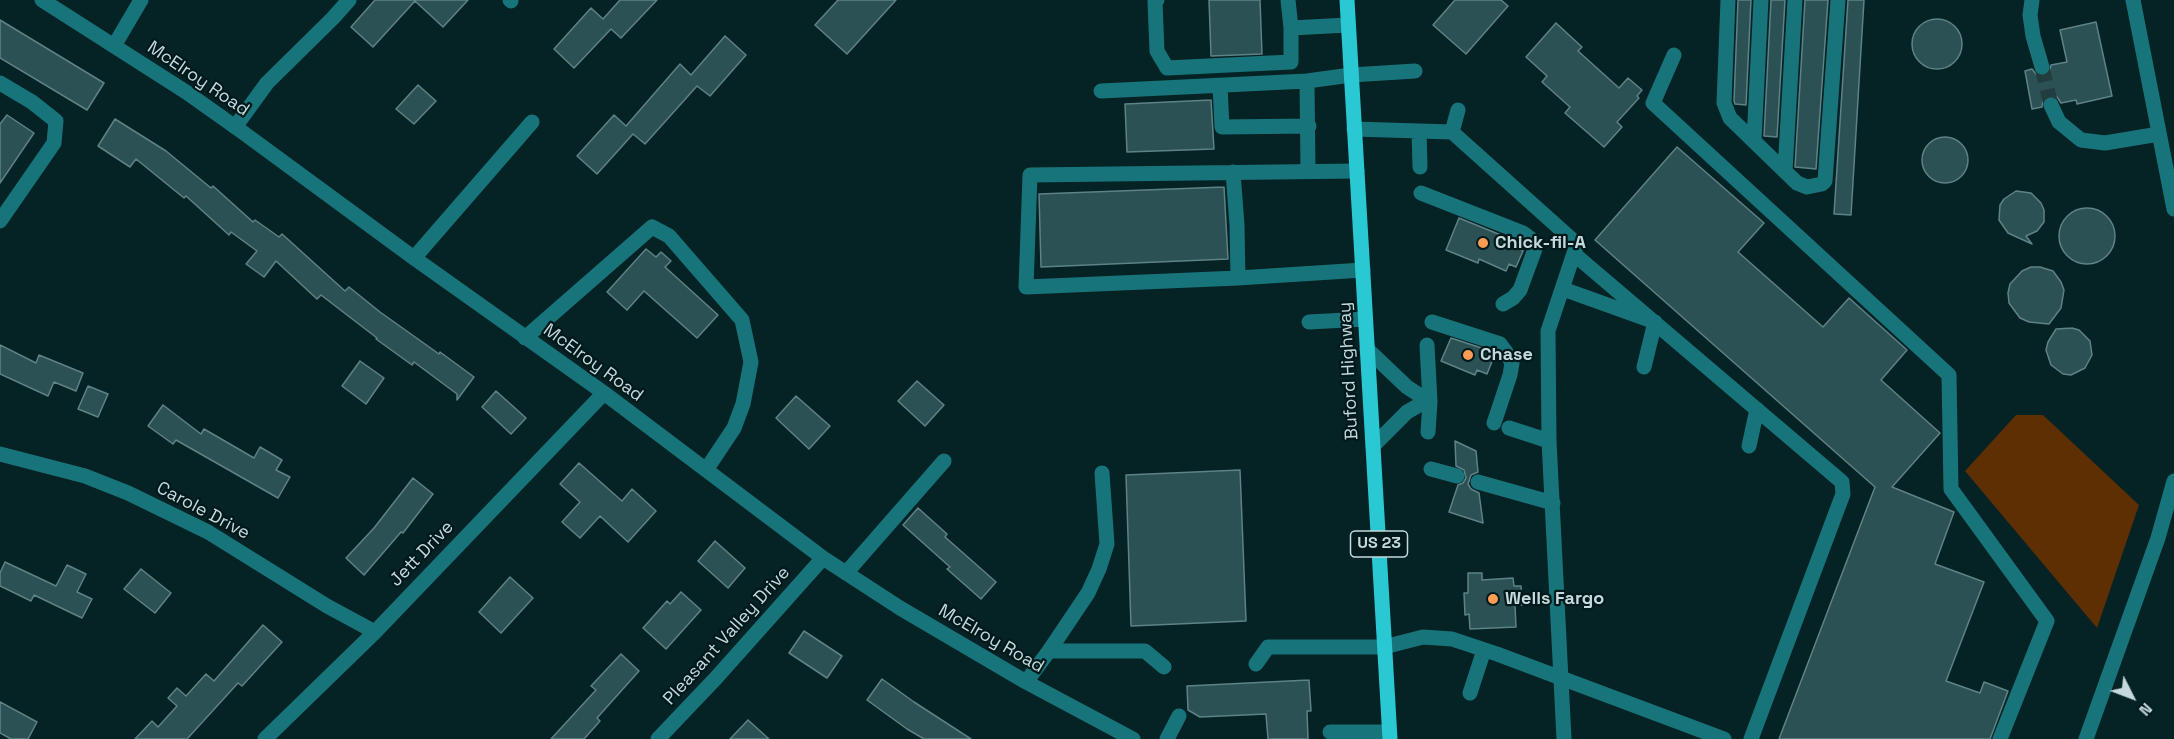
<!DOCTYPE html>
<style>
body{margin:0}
#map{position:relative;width:2174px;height:739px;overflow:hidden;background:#052225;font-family:"Space Grotesk",sans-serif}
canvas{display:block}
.north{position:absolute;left:2102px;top:667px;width:60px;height:60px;-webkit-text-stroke:4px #00191b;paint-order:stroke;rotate:132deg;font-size:16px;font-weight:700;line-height:24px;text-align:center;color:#c5d9db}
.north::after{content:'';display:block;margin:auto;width:21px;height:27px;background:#c5d9db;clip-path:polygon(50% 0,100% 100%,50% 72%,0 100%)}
</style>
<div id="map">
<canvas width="2174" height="739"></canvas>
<div class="north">N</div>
</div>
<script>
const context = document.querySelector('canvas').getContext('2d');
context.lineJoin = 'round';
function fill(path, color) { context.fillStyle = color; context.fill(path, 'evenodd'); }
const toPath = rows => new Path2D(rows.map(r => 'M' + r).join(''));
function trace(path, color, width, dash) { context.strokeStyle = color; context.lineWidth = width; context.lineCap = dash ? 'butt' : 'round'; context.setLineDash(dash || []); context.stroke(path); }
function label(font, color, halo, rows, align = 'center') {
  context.font = font + ' "Space Grotesk",sans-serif'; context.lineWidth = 4.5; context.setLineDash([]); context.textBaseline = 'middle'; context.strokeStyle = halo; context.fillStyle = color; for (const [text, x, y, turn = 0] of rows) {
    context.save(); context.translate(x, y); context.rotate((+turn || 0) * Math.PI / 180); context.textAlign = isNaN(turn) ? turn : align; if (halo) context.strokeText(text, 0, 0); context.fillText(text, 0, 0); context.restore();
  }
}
const green = toPath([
 [2016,415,2043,415,2139,505,2097,628,1965,471]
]);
const building = toPath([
 [375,0,468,0,443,27,415,1,373,47,351,27,375,0],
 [620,0,657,0,621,38,611,29,574,68,554,49,591,8,603,19,620,0],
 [838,0,896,0,847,54,815,25,838,0],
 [1209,0,1260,0,1262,54,1211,56,1209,0],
 [1455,0,1501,0,1508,6,1466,54,1433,25,1455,0],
 [1738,0,1751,0,1746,105,1735,104,1734,101,1738,0],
 [1771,0,1785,0,1777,137,1764,136,1771,0],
 [1805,0,1828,0,1816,169,1795,167,1805,0],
 [1848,0,1864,0,1851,215,1834,214,1848,0],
 '1912 44a25 25 0 1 1 50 0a25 25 0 1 1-50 0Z',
 [0,20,104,83,87,110,0,58,0,20],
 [2096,22,2112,96,2077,104,2076,100,2061,103,2057,97,2051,95,2043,99,2042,107,2032,109,2025,71,2032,69,2036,74,2044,76,2049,73,2051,65,2067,62,2060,30,2096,22],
 [1556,23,1582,47,1578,51,1619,88,1628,78,1642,90,1637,96,1639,98,1617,122,1622,127,1604,147,1565,113,1570,107,1542,82,1547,76,1526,57,1556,23],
 [725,36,746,55,710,96,697,86,645,144,633,134,597,174,577,156,614,115,626,126,680,64,691,75,725,36],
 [418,85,436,101,414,124,396,109,418,85],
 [1211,100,1214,149,1127,152,1125,104,1211,100],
 [7,115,34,133,0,183,0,124,7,115],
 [115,119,166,151,211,188,213,186,253,222,255,220,279,237,282,234,345,291,349,287,380,312,439,354,440,352,474,377,457,400,457,394,414,362,412,365,376,339,377,338,321,295,317,299,276,261,264,277,246,264,257,251,231,232,229,235,186,196,184,198,136,159,130,167,98,146,115,119],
 '1922 160a23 23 0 1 1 46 0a23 23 0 1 1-46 0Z',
 [1677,147,1764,223,1738,252,1823,327,1849,298,1907,350,1881,380,1940,433,1892,487,1954,512,1935,564,1984,582,1946,681,1980,693,1984,682,2008,691,1990,739,1779,739,1875,487,1595,240,1677,147],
 [1224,187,1228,259,1041,267,1039,194,1224,187],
 [2016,191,2031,193,2041,203,2044,210,2044,222,2037,231,2026,236,2032,244,2008,233,1999,220,2000,205,2004,199,2016,191],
 '2059 236a28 28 0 1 1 56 0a28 28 0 1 1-56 0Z',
 [1459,218,1518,242,1515,247,1523,251,1516,267,1509,264,1506,271,1479,259,1478,263,1446,250,1459,218],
 [646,249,656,257,661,252,671,261,665,267,718,315,697,338,644,291,627,310,607,292,646,249],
 [2031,267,2040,267,2053,271,2061,282,2064,290,2061,308,2049,324,2029,322,2020,318,2009,303,2008,293,2010,284,2022,271,2031,267],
 [2072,328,2079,330,2090,341,2092,355,2085,368,2071,375,2063,374,2051,365,2046,350,2048,342,2056,329,2072,328],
 [1451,338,1494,352,1495,354,1487,374,1477,370,1475,375,1441,361,1451,338],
 [0,345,36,363,39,355,83,373,76,391,54,382,48,396,0,374,0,345],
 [360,361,384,378,366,404,342,386,360,361],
 [917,381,944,405,925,426,898,401,917,381],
 [88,386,108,394,98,417,78,409,88,386],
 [496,391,526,418,511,434,482,407,496,391],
 [796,396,830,426,809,449,776,418,796,396],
 [163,405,201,434,204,429,254,458,260,447,282,460,276,470,290,477,278,498,176,440,173,444,148,426,163,405],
 [1455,441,1476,451,1478,472,1471,475,1468,484,1471,489,1479,493,1483,523,1449,512,1458,485,1463,483,1466,478,1464,470,1456,466,1455,441],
 [579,463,622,501,632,489,656,511,628,542,600,516,580,538,562,522,580,502,560,484,579,463],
 [1240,470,1246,621,1131,626,1126,475,1240,470],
 [413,478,433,494,403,533,401,532,364,575,346,558,374,528,413,478],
 [918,508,947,534,945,537,996,582,981,599,947,569,950,567,903,525,918,508],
 [715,541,745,568,728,588,698,561,715,541],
 [5,562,56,586,67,565,86,574,77,592,92,599,82,618,34,595,31,601,0,586,0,573,5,562],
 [141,569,171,593,155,613,124,589,141,569],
 [1468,573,1482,573,1482,580,1513,578,1514,586,1521,586,1522,605,1515,605,1516,627,1470,629,1469,614,1465,615,1464,593,1468,593,1468,573],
 [510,577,533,598,501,633,479,612,510,577],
 [681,592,701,610,666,649,643,628,667,601,670,604,681,592],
 [263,625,282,642,242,686,238,683,187,739,135,739,152,721,158,727,177,706,168,698,177,688,186,696,206,674,214,681,263,625],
 [804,631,842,656,827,678,789,653,804,631],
 [621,654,639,671,597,718,600,721,584,739,551,739,596,690,591,686,621,654],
 [882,679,914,702,971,739,924,739,907,729,867,700,882,679],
 [1309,680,1311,711,1307,711,1308,739,1268,739,1266,714,1200,717,1188,710,1187,686,1309,680],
 [0,702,37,722,28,739,11,739,0,733,0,702],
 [748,720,769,739,730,739,748,720]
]);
const minorTunnel = toPath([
 [2042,67,2051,105]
]);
const minor = toPath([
 [42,0,186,92,241,131,414,258,604,393,823,558,900,608,1026,682,1133,739],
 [510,0,511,1],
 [1157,0,1155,2,1157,51,1167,68,1291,62,1291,28,1348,25],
 [1288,0,1291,28],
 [1728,0,1724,103,1730,118,1797,183,1807,187,1822,184,1825,181,1838,0],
 [2032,0,2030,15,2033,36,2042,67],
 [2133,0,2174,209],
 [114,46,141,0],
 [1674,55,1653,103,1949,375,1951,489,2047,621,2000,739],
 [1307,81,1308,171],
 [0,83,32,102,56,121,54,143,0,221],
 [1220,86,1222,127,1309,126],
 [1101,91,1307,81,1351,75,1415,71],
 [2051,105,2059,122,2081,140,2105,143,2159,134],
 [235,127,267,83,333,18,349,0],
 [1354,129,1452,132,1577,244,1548,331,1549,441,1564,739],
 [1419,131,1420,167],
 [1452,132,1458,110],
 [1754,141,1761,0],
 [1785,171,1795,0],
 [1233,172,1237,225,1238,278,1363,270],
 [1421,193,1523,233,1531,239,1535,249,1520,290,1513,298,1503,304],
 [1574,254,1842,482,1843,494,1751,739],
 [414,258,532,122],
 [1238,278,1026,287,1030,175,1357,171],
 [1563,289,1655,322,1644,367],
 [1309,322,1365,319],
 [1432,322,1500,344,1506,352,1512,363,1510,375,1494,423],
 [525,338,652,227,669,236,742,320,751,362,743,404,734,428,706,470],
 [1427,345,1430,402,1428,432],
 [1367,349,1407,387,1430,402],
 [1509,428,1549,441],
 [1373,446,1407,412,1421,404,1430,402],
 [1749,446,1757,409],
 [0,454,85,476,128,493,208,532,327,606,375,632],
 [1431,469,1457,476],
 [1478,482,1553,503],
 [846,573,944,461],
 [1049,651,1088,593,1099,569,1107,544,1102,473],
 [1256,664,1268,647,1384,647,1423,637,1452,639,1497,654,1724,739],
 [1026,682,1049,651,1145,651,1164,667],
 [1470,693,1484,650],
 [1330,732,1389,732],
 [265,739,375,632,604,393],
 [658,739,716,678,823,558],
 [1167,739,1179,716],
 [2086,739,2158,538,2174,481]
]);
const major = toPath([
 [1347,0,1390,739]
]);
const markers = [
 [1483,243,6,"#fc9d53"],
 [1468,355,6,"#fc9d53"],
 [1493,599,6,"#fc9d53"]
];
const shields = [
 [1379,544,57]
];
const shieldNames = [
 ["US 23",1379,544]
];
const streetNames = [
 ["McElroy Road",198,79,34],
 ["McElroy Road",593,363,36],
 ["Buford Highway",1349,371,-93],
 ["Carole Drive",203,511,28],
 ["Jett Drive",422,554,-46],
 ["Pleasant Valley Drive",727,636,-48],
 ["McElroy Road",991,639,30]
];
const poiNames = [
 ["Chick-fil-A",1495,243],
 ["Chase",1480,355],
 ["Wells Fargo",1505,599]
];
fill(green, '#5e2f03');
fill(building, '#2b5154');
trace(building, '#5d8387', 1.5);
trace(minorTunnel, '#223d40', 15, [15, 8]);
trace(minor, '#18747b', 15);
trace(major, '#2ac8d3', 15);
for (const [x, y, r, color] of markers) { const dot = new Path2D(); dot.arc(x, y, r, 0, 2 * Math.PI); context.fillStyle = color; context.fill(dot); trace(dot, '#00191b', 2); }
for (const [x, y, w] of shields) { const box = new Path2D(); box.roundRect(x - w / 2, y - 13, w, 26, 4.5); context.fillStyle = '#00191b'; context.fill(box); trace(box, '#c5d9db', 1.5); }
label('bold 16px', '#c5d9db', null, shieldNames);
label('18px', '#c5d9db', '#00191b', streetNames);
label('bold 18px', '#c5d9db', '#00191b', poiNames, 'left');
</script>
